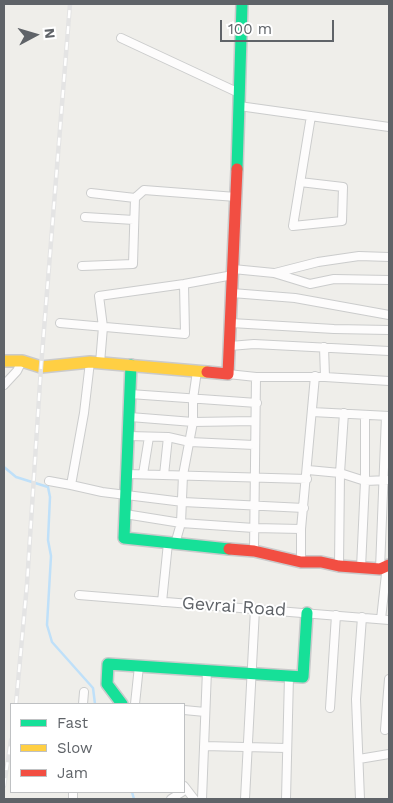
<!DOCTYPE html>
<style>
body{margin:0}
#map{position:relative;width:393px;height:803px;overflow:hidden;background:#efeeea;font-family:"Work Sans",sans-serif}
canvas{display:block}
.frame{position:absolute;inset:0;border:5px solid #5f6368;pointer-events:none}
.legend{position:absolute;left:10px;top:703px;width:175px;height:90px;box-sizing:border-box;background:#fff;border:1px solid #bfc1c3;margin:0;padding:6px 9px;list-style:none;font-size:15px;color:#5f6368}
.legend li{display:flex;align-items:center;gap:10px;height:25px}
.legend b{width:25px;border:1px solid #bfc1c3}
.north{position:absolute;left:10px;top:10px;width:50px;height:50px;-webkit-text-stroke:4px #fff;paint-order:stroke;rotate:84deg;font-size:14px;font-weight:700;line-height:20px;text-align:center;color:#5f6368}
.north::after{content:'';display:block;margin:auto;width:18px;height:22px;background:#5f6368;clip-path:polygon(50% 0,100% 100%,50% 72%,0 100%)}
.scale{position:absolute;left:220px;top:20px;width:114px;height:22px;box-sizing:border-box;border:2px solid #5f6368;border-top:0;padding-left:6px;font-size:15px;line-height:18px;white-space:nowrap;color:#5f6368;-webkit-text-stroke:4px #fff;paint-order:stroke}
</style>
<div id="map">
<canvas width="393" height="803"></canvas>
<div class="frame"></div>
<ul class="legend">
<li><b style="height:6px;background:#16e098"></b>Fast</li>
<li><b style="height:6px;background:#ffcf43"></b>Slow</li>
<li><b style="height:6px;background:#f24e42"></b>Jam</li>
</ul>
<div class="north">N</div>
<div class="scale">100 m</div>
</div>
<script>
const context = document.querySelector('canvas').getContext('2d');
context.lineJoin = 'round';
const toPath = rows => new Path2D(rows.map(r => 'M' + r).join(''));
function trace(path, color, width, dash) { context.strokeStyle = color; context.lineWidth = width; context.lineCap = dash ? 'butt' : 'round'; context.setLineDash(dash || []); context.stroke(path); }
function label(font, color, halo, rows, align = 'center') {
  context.font = font + ' "Work Sans",sans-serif'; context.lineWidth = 4; context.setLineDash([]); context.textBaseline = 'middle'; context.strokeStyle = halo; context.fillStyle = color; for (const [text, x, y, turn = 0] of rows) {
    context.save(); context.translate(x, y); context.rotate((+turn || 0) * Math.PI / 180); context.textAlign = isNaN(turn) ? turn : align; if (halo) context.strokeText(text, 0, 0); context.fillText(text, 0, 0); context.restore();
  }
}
const stream = toPath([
 [4,467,16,477,48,487,50,497,48,540,51,556,47,625,52,642,93,688,95,704],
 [132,792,134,799]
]);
const street = toPath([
 [121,38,239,93],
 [239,106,389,127],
 [300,182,343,187,342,221,293,226,311,116],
 [91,193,135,198],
 [85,217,134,220],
 [82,266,133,264,135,198,144,190,236,197],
 [233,269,274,273,310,284,334,279,389,280],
 [275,273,318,262,359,256,389,257],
 [232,293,295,298,389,315],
 [60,323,185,334,184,284],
 [231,323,334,329,389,330],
 [230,346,254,344,389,351],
 [324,347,325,377],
 [90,362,84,413,71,485,102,492,183,502,304,508],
 [100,363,103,327,99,296,184,284,233,275],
 [228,374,256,377,325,377,389,381],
 [4,385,17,371,22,361],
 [130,394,257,403],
 [312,412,389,416],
 [130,417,193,422,255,421],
 [129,436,168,437,190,442,254,445],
 [308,470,340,473,365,481,389,480],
 [127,474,307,479],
 [143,474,149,437],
 [164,475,168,437],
 [49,481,71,485],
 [125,514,181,523,254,528,301,529],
 [175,544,181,523,183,475,193,422,193,399,197,371],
 [254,551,256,377],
 [301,562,301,529,315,376],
 [339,566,340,473,344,413],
 [361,568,365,481,365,415],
 [380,569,386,416],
 [79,595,389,620],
 [162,602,168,543],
 [381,619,387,565],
 [83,704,84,692],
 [135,704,139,666],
 [330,708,336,615],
 [184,710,205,712],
 [385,730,389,679],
 [204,746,286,748],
 [359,759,389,754],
 [184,786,194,799],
 [73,799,73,792],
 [171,799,182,792],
 [202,799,207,670],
 [245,799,255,609],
 [286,799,289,676],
 [360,799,356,699,362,617]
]);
const fast = toPath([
 [237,169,242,4],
 [131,365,124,538,229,549],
 [122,704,107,684,108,664,303,677,307,613]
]);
const slow = toPath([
 [4,361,22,361,41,367,90,362,207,372]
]);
const jam = toPath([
 [207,372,228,374,237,169],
 [229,549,254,551,301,562,321,562,339,566,380,569,389,565]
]);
const rail = toPath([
 [16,704,27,584,41,367,70,4],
 [4,786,11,740]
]);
const streetNames = [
 ["Gevrai Road",234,607,4]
];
trace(stream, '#bfe0f9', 2.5);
trace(street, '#cbcccc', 10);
trace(fast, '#cacacb', 14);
trace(slow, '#cacacb', 14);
trace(jam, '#cacacb', 14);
trace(street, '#fdfcfc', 8);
trace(fast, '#16e098', 11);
trace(slow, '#ffcf43', 11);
trace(jam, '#f24e42', 11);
trace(rail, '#e4e4e4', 4.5);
trace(rail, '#fff', 2.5, [8]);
label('18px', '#5f6368', '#fff', streetNames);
</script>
